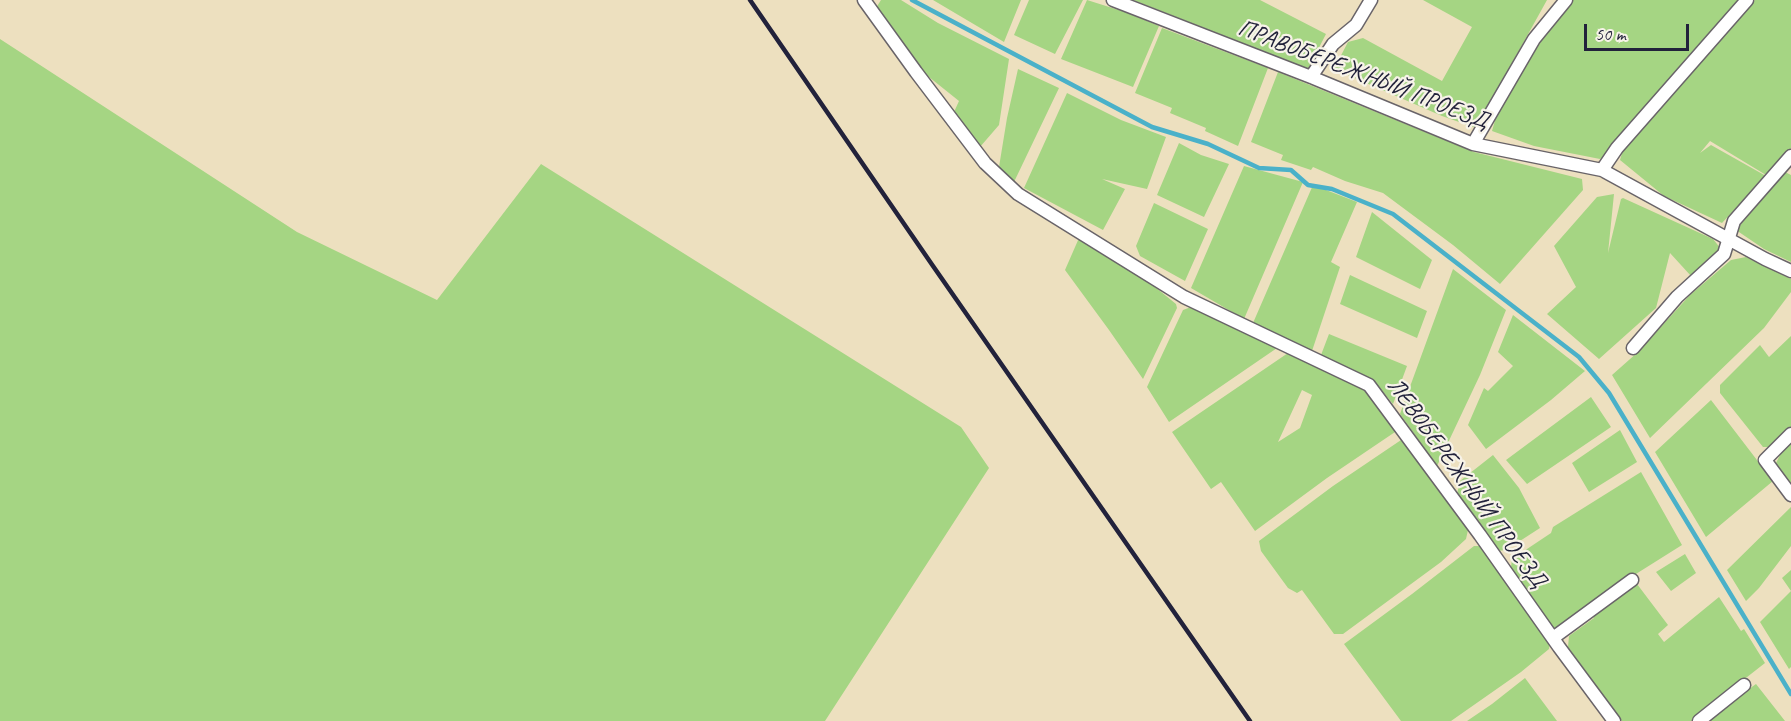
<!DOCTYPE html>
<meta charset="utf-8">
<style>
body{margin:0}
#map{position:relative;width:1791px;height:721px;overflow:hidden;background:#ede0bf;font-family:Caveat,sans-serif}
canvas{display:block}
.scale{position:absolute;left:1584px;top:24px;width:105px;height:27px;box-sizing:border-box;border:3px solid #22223b;border-top:0;padding-left:8px;font-size:18px;line-height:21px;white-space:nowrap;color:#22223b;-webkit-text-stroke:4px #f7f3e8;paint-order:stroke}
</style>
<div id="map">
<canvas width="1791" height="721"></canvas>
<div class="scale">50 m</div>
</div>
<script>
const context = document.querySelector('canvas').getContext('2d');
context.lineJoin = 'round';
function fill(path, color) { context.fillStyle = color; context.fill(path, 'evenodd'); }
const toPath = rows => new Path2D(rows.map(r => 'M' + r).join(''));
function trace(path, color, width, dash) { context.strokeStyle = color; context.lineWidth = width; context.lineCap = dash ? 'butt' : 'round'; context.setLineDash(dash || []); context.stroke(path); }
function label(font, color, halo, rows, align = 'center') {
  context.font = font + ' Caveat,sans-serif'; context.lineWidth = 4.5; context.setLineDash([]); context.textBaseline = 'middle'; context.strokeStyle = halo; context.fillStyle = color; for (const [text, x, y, turn = 0] of rows) {
    context.save(); context.translate(x, y); context.rotate((+turn || 0) * Math.PI / 180); context.textAlign = isNaN(turn) ? turn : align; if (halo) context.strokeText(text, 0, 0); context.fillText(text, 0, 0); context.restore();
  }
}
const green = toPath([
 [881,0,901,0,938,23,1009,59,999,125,980,147,954,112,959,101,919,69,876,8],
 [933,0,1021,0,1004,42],
 [1029,0,1083,0,1055,54,1014,35],
 [1087,0,1125,12,1159,26,1133,87,1061,59],
 [1133,0,1260,0,1326,34,1308,69],
 [1423,0,1547,0,1476,128,1442,116,1334,69,1348,42,1363,38,1442,81,1472,27],
 [1571,0,1741,0,1605,156,1600,159,1534,146,1492,131,1498,110,1542,40],
 [1755,0,1791,0,1791,148,1766,175,1710,141,1700,153,1711,145,1766,176,1722,223,1664,196,1620,160,1623,150],
 [1162,28,1268,68,1238,146,1205,131,1206,128,1170,113,1172,108,1135,93],
 [0,39,297,232,437,300,541,164,961,427,989,468,825,721,0,721],
 [1018,69,1059,88,1014,182,999,167,1007,118],
 [1278,72,1474,152,1582,179,1583,190,1500,284,1453,245,1383,193,1345,181,1313,167,1311,170,1281,160,1283,155,1251,142],
 [1067,93,1121,120,1166,137,1147,189,1102,179,1125,189,1103,230,1024,188],
 [1179,143,1201,155,1229,164,1204,217,1157,195],
 [1244,166,1303,182,1244,319,1191,288],
 [1785,172,1791,175,1791,262,1764,249,1736,230],
 [1313,185,1357,202,1331,262,1340,267,1312,351,1253,323],
 [1614,194,1608,253,1621,199,1623,198,1713,239,1721,249,1691,276,1670,253,1656,308,1599,359,1547,314,1576,287,1554,246,1597,197],
 [1154,203,1208,229,1185,281,1140,256,1136,246],
 [1372,212,1432,260,1420,289,1356,257],
 [1079,238,1155,287,1176,304,1177,308,1143,379,1109,330,1065,270],
 [1746,257,1791,279,1791,292,1764,328,1650,438,1612,375,1638,352,1690,295,1731,260],
 [1453,269,1506,310,1480,375,1437,466,1400,414],
 [1350,275,1427,311,1417,338,1340,304],
 [1191,307,1277,348,1169,422,1147,387,1183,310],
 [1513,315,1585,371,1551,400,1486,449,1468,425,1484,388,1488,391,1513,366,1498,352],
 [1329,334,1407,366,1393,404,1373,380,1321,355],
 [1791,336,1791,428,1770,447,1763,447,1720,393,1720,385,1760,345,1769,357],
 [1288,353,1368,392,1398,430,1327,478,1255,531,1221,482,1211,489,1172,432],
 [1302,390,1312,395,1300,428,1278,442],
 [1591,397,1611,427,1527,484,1506,460],
 [1711,400,1773,481,1706,537,1655,452],
 [1620,430,1637,462,1589,492,1572,463],
 [1404,438,1468,530,1466,539,1441,562,1343,634,1334,634,1302,590,1297,593,1288,588,1261,551,1259,541,1333,486],
 [1791,442,1791,488,1776,463,1782,451],
 [1493,455,1519,488,1540,528,1506,550,1497,551,1457,494,1460,481],
 [1641,472,1682,545,1620,584,1555,631,1511,567,1512,559,1551,533,1553,527],
 [1791,507,1791,546,1759,588,1746,601,1727,570],
 [1474,546,1480,546,1522,603,1550,642,1549,649,1521,672,1451,721,1401,721,1344,644,1412,594],
 [1685,554,1696,573,1671,591,1656,572],
 [1791,570,1791,667,1789,669,1760,622,1791,591,1782,578],
 [1637,584,1668,625,1658,634,1664,642,1719,597,1741,631,1744,629,1765,663,1691,721,1622,721,1568,647,1569,636,1594,618,1592,615],
 [1525,678,1557,721,1467,721,1492,704],
 [1756,684,1785,721,1705,721,1710,717]
]);
const stream = toPath([
 [912,0,1152,127,1208,144,1259,168,1291,170,1308,185,1332,189,1393,214,1579,357,1609,393,1791,694]
]);
const minor = toPath([
 [864,0,916,72,985,163,1018,194,1184,297,1369,385,1480,535,1559,647,1614,721],
 [1113,0,1311,77,1473,144,1602,170,1765,259,1791,271],
 [1311,77,1333,44,1356,25,1371,0],
 [1473,144,1534,39,1566,0],
 [1602,170,1617,148,1747,0],
 [1633,348,1677,297,1724,254,1734,221,1791,156],
 [1791,434,1765,460,1791,495],
 [1553,638,1632,580],
 [1699,721,1744,685]
]);
const rail = toPath([
 [750,0,933,266,1250,721]
]);
const streetNames = [
 ["ПРАВОБЕРЕЖНЫЙ ПРОЕЗД",1363,75,21],
 ["ЛЕВОБЕРЕЖНЫЙ ПРОЕЗД",1466,483,54]
];
fill(green, '#a5d583');
trace(stream, '#4ab1c9', 4.5);
trace(minor, '#696469', 15);
trace(minor, '#fff', 12);
trace(rail, '#22223b', 4.5);
label('24px', '#22223b', '#f7f3e8', streetNames);
</script>
